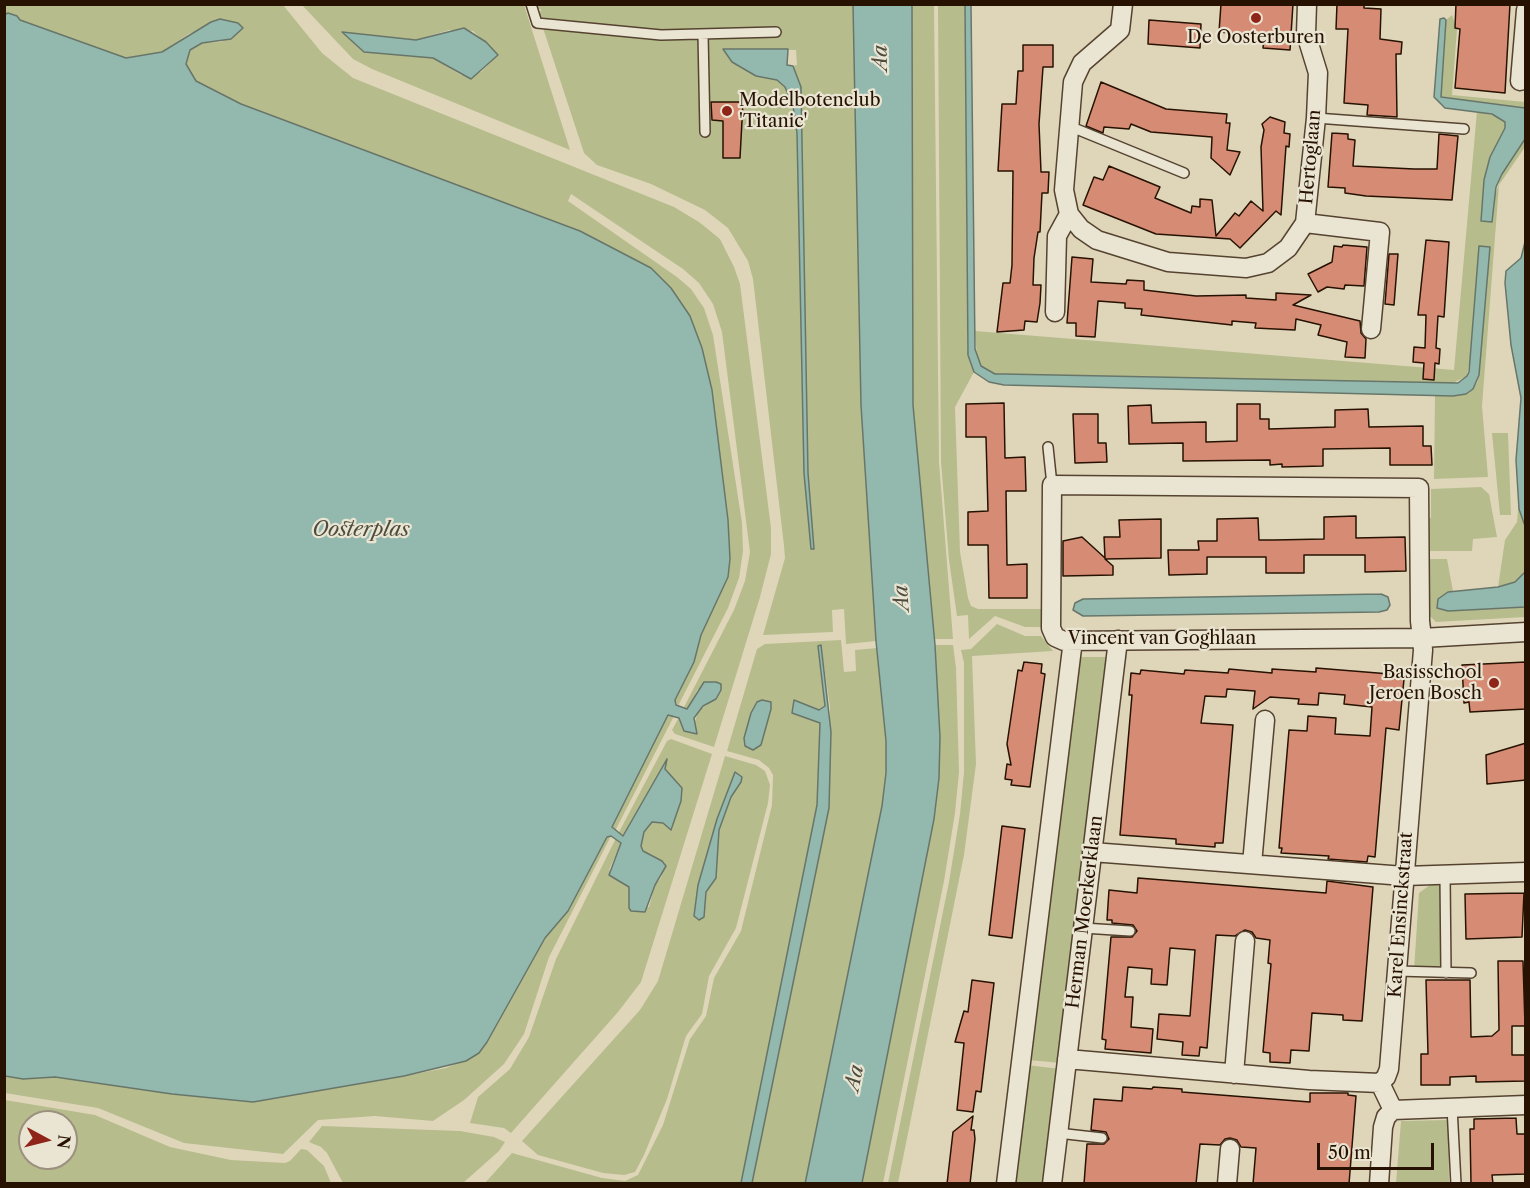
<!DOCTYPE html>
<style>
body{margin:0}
#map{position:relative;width:1530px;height:1188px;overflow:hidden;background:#dfd6ba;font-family:"Libre Caslon Text",serif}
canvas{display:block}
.frame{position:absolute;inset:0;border:6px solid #271202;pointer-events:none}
.north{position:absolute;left:18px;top:1110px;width:60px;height:60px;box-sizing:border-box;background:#eae4d2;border:2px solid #9c907f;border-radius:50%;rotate:97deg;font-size:16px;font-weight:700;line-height:24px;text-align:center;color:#271202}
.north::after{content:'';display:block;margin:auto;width:21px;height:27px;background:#8f2418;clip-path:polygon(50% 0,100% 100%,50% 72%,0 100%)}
.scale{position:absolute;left:1317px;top:1143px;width:117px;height:27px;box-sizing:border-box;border:3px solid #271202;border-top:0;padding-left:8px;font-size:18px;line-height:21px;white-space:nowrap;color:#271202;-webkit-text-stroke:4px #eae4d2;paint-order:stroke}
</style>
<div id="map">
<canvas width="1530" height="1188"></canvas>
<div class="frame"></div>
<div class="north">N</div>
<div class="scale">50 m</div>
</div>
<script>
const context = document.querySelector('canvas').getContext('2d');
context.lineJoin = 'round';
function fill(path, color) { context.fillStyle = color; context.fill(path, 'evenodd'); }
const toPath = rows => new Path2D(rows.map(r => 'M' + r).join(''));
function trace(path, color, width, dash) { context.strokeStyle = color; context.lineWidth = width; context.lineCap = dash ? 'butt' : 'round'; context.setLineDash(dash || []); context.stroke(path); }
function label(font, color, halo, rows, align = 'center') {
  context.font = font + ' "Libre Caslon Text",serif'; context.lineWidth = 4.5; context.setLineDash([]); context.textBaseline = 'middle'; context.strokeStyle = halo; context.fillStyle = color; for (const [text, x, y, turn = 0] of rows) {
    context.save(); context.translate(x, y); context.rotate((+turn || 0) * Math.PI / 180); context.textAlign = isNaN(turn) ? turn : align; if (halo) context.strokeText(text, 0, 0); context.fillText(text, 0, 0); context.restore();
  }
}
const green = toPath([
 [5,4,283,5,322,53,353,78,674,207,699,222,720,239,734,267,740,284,771,528,771,554,760,597,714,747,675,734,672,730,679,717,694,726,698,711,708,704,698,689,687,709,683,709,734,610,745,581,750,552,722,332,713,304,699,283,683,269,571,194,568,201,677,277,691,289,704,308,713,335,742,523,743,551,739,578,728,608,678,706,675,700,694,662,701,635,728,577,728,520,702,348,680,301,651,268,580,231,241,104,196,81,186,64,190,50,202,43,221,42,243,28,238,23,190,33,162,52,126,58,20,20,17,16,5,15],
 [302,5,524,5,570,150,372,69,353,59],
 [449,30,473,31,498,55,481,72,461,75,433,58,364,52,343,33,416,40],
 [535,5,853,5,861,405,876,641,846,644,844,609,832,610,833,632,763,635,785,558,784,546,753,279,748,261,728,228,705,210,651,184,597,165,584,153,543,28,662,39,781,36,781,28,659,31,539,17,541,9,536,9],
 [724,49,796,50,797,65,793,66,801,87,808,473,814,549,812,549,804,473,797,133,793,106,785,87,777,80,755,76],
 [912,5,934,5,939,462,953,639,934,639,913,405],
 [938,5,965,5,968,355,974,372,955,407,960,552,968,598,971,606,978,609,1044,609,1045,627,1025,627,995,616,969,639,968,615,957,616,949,560,941,462],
 [1452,15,1457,29,1452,95,1525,102,1525,108,1441,97,1446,20],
 [1477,111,1500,117,1505,122,1505,128,1500,140,1493,202,1502,174,1525,139,1525,147,1499,185,1482,406,1488,477,1434,479,1435,395,1453,396,1477,383,1479,375,1489,247,1467,376,1451,384,1004,374,995,374,981,366,977,358,975,331,1454,370],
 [1492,433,1508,433,1511,515,1500,515],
 [1481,487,1489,494,1497,537,1473,539,1472,551,1421,551,1421,518,1431,518,1431,489],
 [1519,497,1519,509,1525,526,1525,572,1515,582,1498,587,1505,540,1517,522],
 [1422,559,1447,559,1453,591,1448,592,1449,611,1525,607,1525,617,1436,622,1427,613],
 [997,624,1025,636,1041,636,1053,651,972,656,976,764,964,855,898,1183,888,1183,949,882,960,814,964,772,964,663,961,650,971,649],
 [841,640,844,672,856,671,855,650,877,648,886,741,886,773,882,806,805,1183,752,1183,829,808,830,707,821,645,818,647,825,706,819,710,794,701,792,712,820,723,817,805,741,1183,484,1184,512,1153,602,1178,625,1181,638,1175,663,1125,690,1039,706,1016,714,978,741,931,772,805,773,775,769,768,759,760,727,751,757,649,765,644],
 [935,645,953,645,956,668,959,772,955,813,944,881,883,1183,862,1184,934,819,940,737],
 [1079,657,1108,657,1061,1063,1028,1060],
 [671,714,674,716,615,831,612,827,668,715],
 [671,739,712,754,641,982,618,1012,511,1133,504,1128,470,1123,478,1097,510,1069,529,1037,556,959,616,838,621,843,609,870,629,887,629,908,649,907,655,885,661,878,665,863,643,851,641,846,644,832,652,822,663,823,672,829,682,788,665,769,637,811,623,836,618,834,667,741],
 [725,756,756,765,765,771,770,785,768,803,736,928,709,976,702,1014,686,1036,667,1099,644,1155,635,1172,624,1175,603,1173,538,1155,522,1141,640,1010,658,981],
 [611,836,549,957,524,1034,504,1064,464,1100,433,1121,375,1116,318,1120,283,1154,184,1143,98,1108,5,1093,4,1076,23,1079,55,1077,172,1094,253,1102,404,1076,446,1068,473,1057,487,1042,545,938,568,911,606,837],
 [1430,885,1441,885,1443,961,1437,969,1414,970,1419,893],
 [1027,1065,1060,1069,1046,1183,1013,1184],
 [5,1100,95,1115,170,1147,231,1160,285,1163,290,1161,301,1149,307,1150,324,1166,331,1183,5,1183],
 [30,1122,66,1122,66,1158,30,1158],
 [1448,1120,1449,1183,1396,1183,1401,1121],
 [322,1126,460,1131,494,1137,505,1142,499,1151,463,1183,343,1183,327,1153,321,1147,309,1142]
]);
const water = toPath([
 [853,5,912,5,913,405,935,645,940,737,939,778,934,819,862,1183,805,1184,882,806,886,773,886,741,876,641,861,405,853,5],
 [965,5,971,5,975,349,981,366,995,374,1004,374,1458,383,1467,376,1469,372,1479,246,1490,247,1479,375,1473,389,1466,394,1453,396,1004,385,989,382,974,372,968,355,965,5],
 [8,13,17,16,20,20,126,58,162,52,211,22,220,19,238,23,243,28,231,39,202,43,190,50,186,64,196,81,241,104,580,231,651,268,671,288,690,316,702,348,712,390,728,520,730,559,728,577,701,635,694,662,675,700,676,705,687,709,704,682,716,682,721,684,721,690,716,699,703,706,694,718,697,734,684,731,679,718,668,715,612,827,623,836,667,759,665,769,682,788,681,801,671,830,663,823,652,822,644,832,641,846,643,851,662,861,666,866,655,885,645,912,631,911,629,908,629,887,609,875,621,843,611,836,607,837,568,911,545,938,487,1042,479,1053,466,1061,404,1076,253,1102,172,1094,55,1077,23,1079,5,1076,4,15,8,13],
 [1444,18,1446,20,1441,97,1525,108,1525,139,1502,174,1496,187,1492,222,1481,221,1484,180,1490,157,1505,128,1505,122,1492,114,1445,108,1434,97,1440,19,1444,18],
 [464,28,486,42,498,55,471,79,433,58,364,52,342,32,416,40,464,28],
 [723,49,788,49,787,65,793,66,801,87,808,473,814,549,811,549,804,473,797,133,793,106,785,87,777,80,756,76,732,62,723,49],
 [1525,242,1525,526,1519,509,1516,460,1521,398,1511,345,1505,283,1506,271,1521,258,1525,242],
 [1525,572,1525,607,1448,611,1437,608,1438,599,1448,592,1498,587,1515,582,1525,572],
 [1381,594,1388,597,1390,605,1387,610,1379,612,1083,616,1073,610,1075,603,1083,599,1381,594],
 [821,645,831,732,829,808,752,1183,741,1183,817,805,820,723,792,713,794,700,819,710,825,706,818,646,821,645],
 [762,700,771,702,771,709,761,745,753,750,745,746,744,738,751,713,757,702,762,700],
 [735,772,742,777,741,782,731,797,719,830,716,878,706,892,704,917,699,920,694,916,698,885,717,819,735,772]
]);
const building = toPath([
 [1221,4,1293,4,1290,50,1263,48,1264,36,1219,32,1221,4],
 [1337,4,1364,4,1364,8,1381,9,1380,39,1402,42,1401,54,1396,54,1397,117,1367,115,1368,105,1344,103,1348,29,1336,29,1337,4],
 [1456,4,1510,4,1505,93,1455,88,1460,29,1455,28,1456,4],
 [1149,20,1201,24,1200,48,1148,44,1149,20],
 [1023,45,1053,45,1053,67,1043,67,1039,124,1041,172,1049,172,1048,193,1042,193,1040,232,1038,232,1034,258,1033,285,1041,285,1040,303,1037,322,1025,321,1024,330,997,332,1003,283,1010,283,1012,265,1013,171,998,171,1002,104,1016,104,1018,71,1023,71,1023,45],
 [1101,82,1166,109,1227,114,1226,123,1230,123,1227,150,1240,152,1230,175,1211,158,1212,137,1151,132,1131,124,1129,129,1104,127,1103,133,1086,126,1101,82],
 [711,102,743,102,740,158,723,158,723,121,712,120,711,102],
 [1270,117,1285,122,1284,133,1290,134,1289,147,1286,146,1281,215,1276,211,1240,248,1230,239,1156,234,1083,205,1094,177,1103,180,1109,166,1160,187,1155,198,1191,213,1192,206,1200,207,1200,199,1212,200,1216,236,1235,213,1239,216,1251,201,1263,211,1261,147,1264,130,1262,124,1270,117],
 [1332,133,1348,134,1348,139,1355,140,1353,166,1414,169,1437,169,1439,134,1458,136,1452,200,1366,196,1345,193,1345,188,1328,187,1332,133],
 [1426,240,1449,242,1444,317,1438,316,1436,348,1440,349,1439,364,1435,363,1434,380,1423,379,1424,363,1413,362,1414,347,1425,348,1426,315,1418,315,1426,240],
 [1343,245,1367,247,1364,286,1345,285,1344,289,1327,287,1318,292,1308,274,1332,262,1334,246,1342,247,1343,245],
 [1389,254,1398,254,1394,305,1385,304,1389,254],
 [1072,257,1093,259,1091,282,1126,284,1127,280,1144,281,1144,290,1196,296,1246,295,1246,298,1276,300,1276,293,1311,295,1293,305,1360,321,1361,333,1366,339,1365,358,1345,357,1347,342,1318,335,1321,325,1296,319,1295,330,1255,328,1256,323,1232,321,1232,325,1141,315,1142,309,1125,308,1125,303,1098,301,1095,337,1076,336,1076,323,1067,323,1072,257],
 [1004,403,1005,458,1025,457,1026,491,1006,491,1007,565,1027,564,1027,598,989,598,988,545,968,545,968,512,988,511,986,437,966,437,966,404,1004,403],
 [1237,404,1260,404,1260,419,1269,419,1269,429,1335,427,1335,410,1368,409,1369,427,1423,426,1423,446,1431,446,1432,465,1390,465,1390,448,1323,449,1323,466,1282,467,1282,464,1270,465,1270,460,1183,461,1183,443,1129,444,1128,406,1151,405,1152,423,1206,422,1206,442,1237,441,1237,404],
 [1073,414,1098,414,1098,443,1106,443,1107,462,1075,463,1073,414],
 [1356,516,1356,538,1405,537,1406,571,1365,572,1365,555,1304,555,1304,573,1266,573,1266,557,1207,557,1207,574,1169,575,1168,550,1199,550,1198,541,1217,541,1217,519,1258,518,1259,540,1274,540,1324,539,1324,517,1356,516],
 [1161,519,1161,558,1105,559,1113,566,1113,575,1063,576,1063,541,1082,537,1105,558,1104,537,1120,537,1119,520,1161,519],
 [1024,662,1042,664,1041,673,1045,674,1030,787,1011,785,1012,780,1005,779,1007,764,1011,765,1007,744,1018,670,1022,671,1024,662],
 [1526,662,1526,709,1470,712,1469,702,1464,703,1462,665,1526,662],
 [1316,668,1390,674,1390,678,1404,679,1399,730,1386,728,1375,857,1368,856,1367,862,1328,859,1329,856,1281,853,1282,848,1279,848,1289,730,1307,731,1308,716,1336,718,1335,734,1370,736,1372,707,1344,704,1345,695,1319,693,1318,705,1298,704,1299,699,1270,697,1253,709,1255,691,1227,689,1226,697,1205,696,1201,723,1233,725,1223,843,1215,843,1215,847,1176,844,1176,839,1120,835,1132,695,1129,695,1131,673,1140,674,1141,670,1184,674,1185,670,1228,673,1229,669,1272,673,1272,669,1316,672,1316,668],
 [1526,743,1526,780,1487,784,1486,755,1526,743],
 [1002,826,1025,829,1012,938,989,935,1002,826],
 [1138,878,1326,893,1327,881,1373,887,1362,1021,1343,1020,1343,1015,1312,1013,1309,1051,1291,1050,1290,1063,1270,1062,1270,1053,1263,1052,1271,964,1268,963,1270,940,1256,938,1252,932,1245,930,1235,936,1216,935,1207,1048,1200,1047,1199,1056,1182,1055,1183,1042,1157,1039,1159,1014,1190,1016,1195,950,1170,948,1167,985,1151,984,1152,969,1128,967,1125,997,1133,997,1131,1027,1153,1029,1151,1053,1105,1049,1106,1040,1102,1039,1111,937,1132,937,1137,931,1133,925,1112,923,1112,920,1107,920,1109,890,1137,893,1138,878],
 [1524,893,1522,937,1466,939,1465,894,1524,893],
 [1498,961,1523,961,1525,1026,1512,1026,1512,1055,1526,1055,1526,1081,1476,1082,1476,1076,1450,1077,1450,1085,1421,1085,1421,1054,1428,1054,1426,980,1470,980,1471,1037,1492,1036,1499,1030,1498,961],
 [972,980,994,983,981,1092,976,1091,973,1112,957,1110,964,1043,955,1042,964,1011,968,1012,972,980],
 [1123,1087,1152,1089,1153,1087,1182,1089,1182,1092,1310,1102,1310,1093,1348,1093,1348,1095,1356,1096,1349,1184,1253,1184,1256,1148,1241,1147,1237,1140,1230,1138,1225,1139,1220,1145,1200,1144,1196,1184,1084,1184,1087,1144,1104,1144,1109,1139,1106,1132,1091,1130,1094,1099,1122,1101,1123,1087],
 [973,1116,971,1130,974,1130,975,1139,970,1184,947,1184,953,1132,973,1116],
 [1516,1118,1517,1134,1526,1134,1526,1174,1492,1175,1493,1184,1471,1184,1470,1129,1474,1129,1474,1119,1516,1118]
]);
const service = toPath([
 [531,4,537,23,661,35,776,32],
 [703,34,705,132],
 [1316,118,1464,129],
 [1069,126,1184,173],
 [1048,447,1052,485],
 [1445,875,1446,973],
 [1083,928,1130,931],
 [1397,971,1471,973],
 [1452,1107,1456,1184],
 [1058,1133,1102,1138]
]);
const minor = toPath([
 [1520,81,1526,10],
 [1069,214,1081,229,1097,240,1168,262,1246,268,1268,263,1288,248,1305,223,1316,118,1318,73,1306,34,1307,4],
 [1305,223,1380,232,1371,329],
 [1055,312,1057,236,1069,214,1064,190,1073,82,1082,63,1120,30,1123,4],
 [1092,852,1404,876,1526,872],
 [1252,864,1265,720],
 [1067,1059,1309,1080,1380,1083],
 [1234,1074,1245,941],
 [1393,1110,1526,1105],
 [1006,1184,1073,640],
 [1052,1184,1118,640],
 [1227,1184,1230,1149],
 [1379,1184,1383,1127,1386,1117,1393,1110,1380,1083,1386,1077,1389,1069,1423,650,1422,638,1420,621,1419,488,1052,485,1051,628,1055,637,1064,641,1422,638,1526,632]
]);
const markers = [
 [1256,18,6,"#8f2418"],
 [727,111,6,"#8f2418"],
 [1494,683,6,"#8f2418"]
];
const poiNames = [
 ["De Oosterburen",1256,38],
 ["Modelbotenclub",739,101,"left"],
 ["'Titanic'",739,122,"left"],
 ["Basisschool",1482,673,"right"],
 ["Jeroen Bosch",1482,694,"right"]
];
const streetNames = [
 ["Hertoglaan",1311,157,-85],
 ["Vincent van Goghlaan",1162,639],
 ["Herman Moerkerklaan",1085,912,-83],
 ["Karel Ensinckstraat",1401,915,-86]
];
const waterNames = [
 ["Aa",881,58,-91],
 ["Oosterplas",361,530],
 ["Aa",902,598,-94],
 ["Aa",855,1078,-79]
];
fill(green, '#b6bc8c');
fill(water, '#93b9af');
trace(water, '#68766a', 1.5);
fill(building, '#d68c74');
trace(building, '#271202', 1.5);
trace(service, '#554330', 12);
trace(minor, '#554330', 21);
trace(service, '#eae4d2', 9);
trace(minor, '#eae4d2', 18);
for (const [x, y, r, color] of markers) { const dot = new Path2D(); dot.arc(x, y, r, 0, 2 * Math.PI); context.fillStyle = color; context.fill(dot); trace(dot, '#eae4d2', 2); }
label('18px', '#271202', '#eae4d2', poiNames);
label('18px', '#271202', '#eae4d2', streetNames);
label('italic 20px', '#4d4c3f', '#eae4d2', waterNames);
</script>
